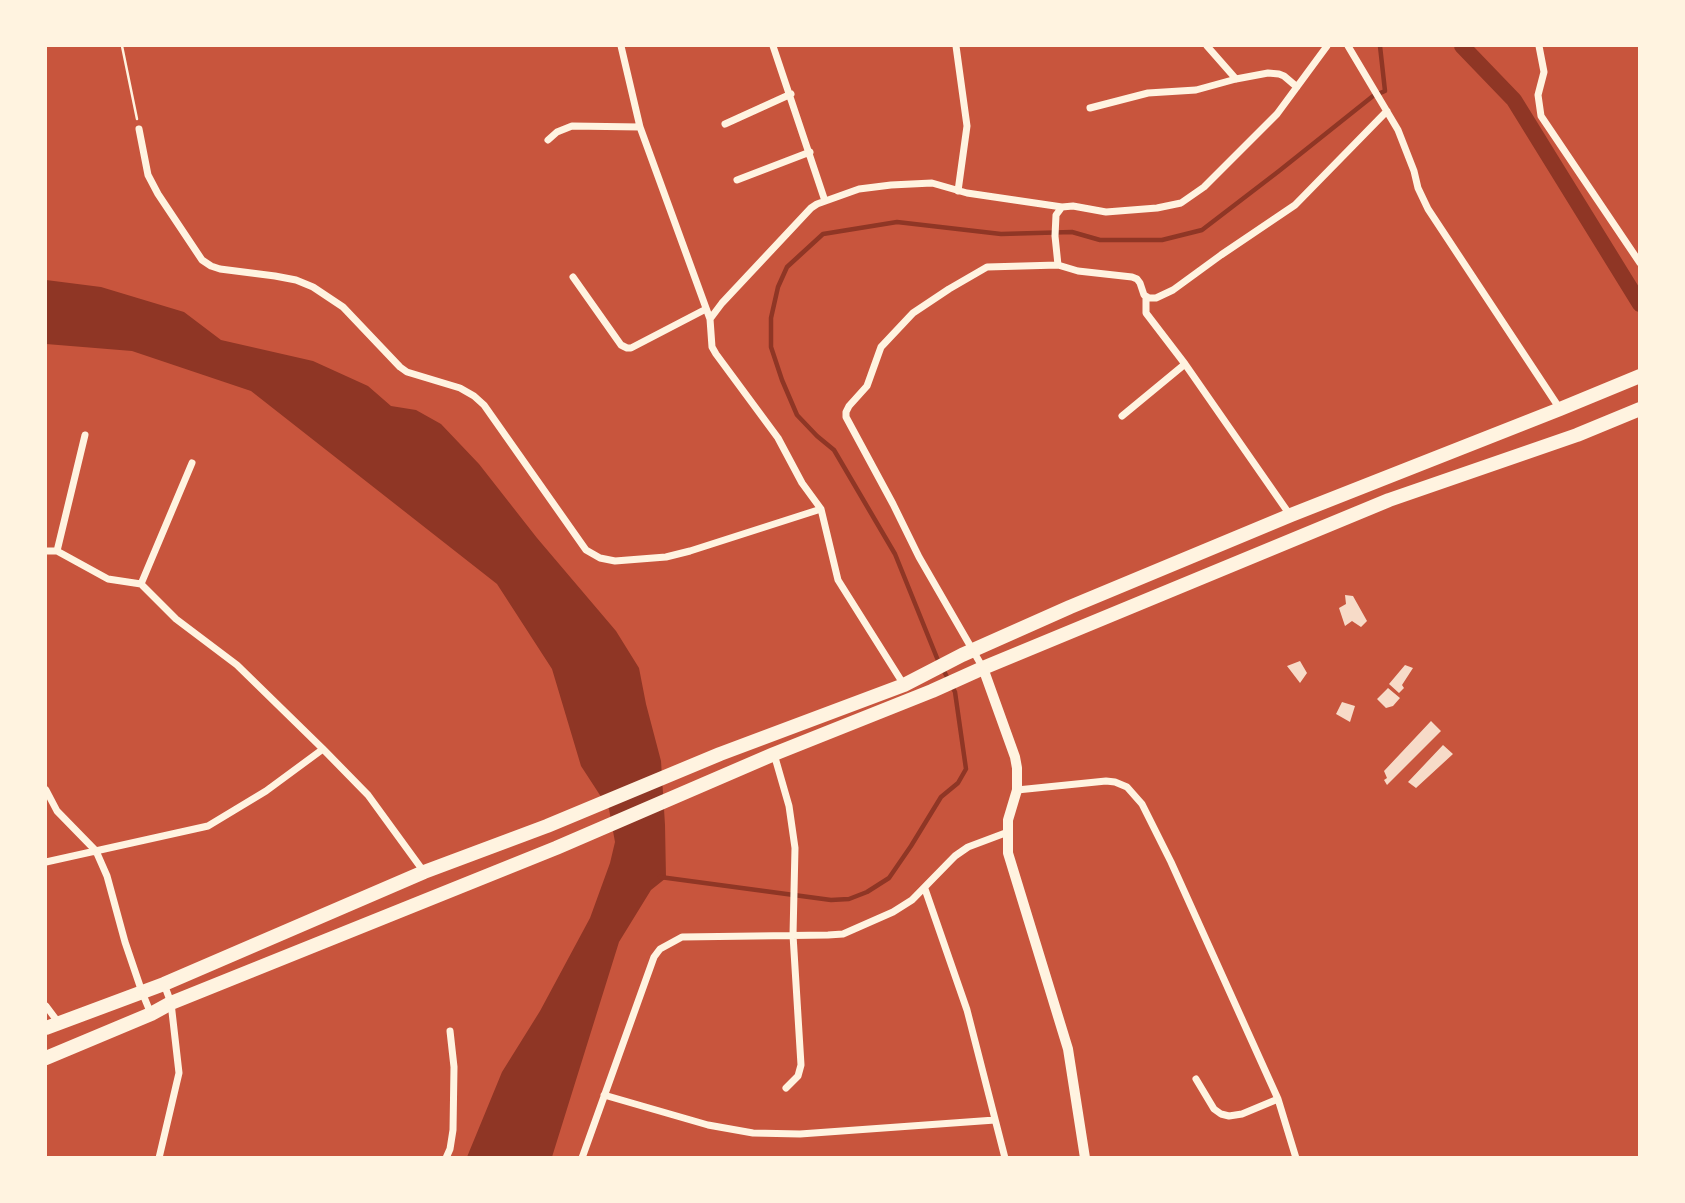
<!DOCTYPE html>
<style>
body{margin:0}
#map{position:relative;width:1685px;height:1203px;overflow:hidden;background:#c8553d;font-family:"Public Sans",sans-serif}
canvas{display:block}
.frame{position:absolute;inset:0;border:47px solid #fff3e0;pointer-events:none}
</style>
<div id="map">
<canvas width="1685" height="1203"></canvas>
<div class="frame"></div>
</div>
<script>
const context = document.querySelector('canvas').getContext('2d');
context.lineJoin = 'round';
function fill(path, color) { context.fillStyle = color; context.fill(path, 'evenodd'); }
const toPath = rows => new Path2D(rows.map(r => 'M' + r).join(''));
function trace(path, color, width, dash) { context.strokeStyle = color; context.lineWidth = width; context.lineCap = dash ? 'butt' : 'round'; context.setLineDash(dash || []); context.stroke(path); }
const water = toPath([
 [46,280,101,287,184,312,221,340,313,361,368,386,391,406,416,410,441,424,479,464,537,538,616,631,639,668,646,704,661,761,665,825,666,878,651,890,619,942,552,1157,467,1157,502,1072,540,1011,590,918,610,863,615,842,609,809,581,766,552,669,497,584,251,391,132,351,46,344]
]);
const stream = toPath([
 [660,877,831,900,849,899,867,892,889,878,911,846,941,797,958,783,966,769,955,692,937,658,895,554,834,450,817,436,797,415,782,380,771,347,771,318,778,287,787,267,823,234,897,222,1001,234,1072,232,1100,240,1162,240,1202,230,1279,171,1373,96,1385,91,1380,46]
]);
const canal = toPath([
 [1462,46,1514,100,1640,304]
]);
const building = toPath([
 [1345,595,1353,596,1367,621,1361,627,1352,621,1345,626,1339,608,1346,604],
 [1300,661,1307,673,1300,683,1287,666],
 [1405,665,1413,668,1402,685,1404,688,1399,693,1389,684],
 [1388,688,1400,698,1393,706,1386,708,1377,699],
 [1342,702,1355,706,1350,722,1336,714],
 [1431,721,1441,731,1387,785,1384,780,1387,778,1384,771],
 [1443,745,1453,754,1416,788,1408,782]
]);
const path = toPath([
 [122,46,137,119]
]);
const minor = toPath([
 [621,46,640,127,710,319],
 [773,46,825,201],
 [956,46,967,126,958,191],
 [1207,46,1236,79],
 [1348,46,1398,130,1414,171,1418,188,1428,209,1560,409],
 [1539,46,1544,72,1538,95,1541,116,1640,263],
 [1090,108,1148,93,1196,90,1236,79,1268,73,1279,74,1284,76,1297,87],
 [725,124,791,94],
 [139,129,148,175,158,194,202,260,211,266,220,269,275,276,296,280,313,287,343,307,400,367,407,372,460,388,474,396,484,405,586,550,600,558,615,561,666,557,690,551,821,509],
 [548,140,557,132,572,126,640,127],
 [737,180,810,152],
 [1058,265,1055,236,1056,215,1062,207,1073,206,1106,212,1157,208,1181,203,1204,187,1277,114,1327,46],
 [573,277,621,345,627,348,631,348,706,309],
 [1146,297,1146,313,1185,364,1290,515],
 [1122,416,1185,364],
 [46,551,57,551,108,579,141,584,176,619,237,665,323,749,368,795,424,872],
 [57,551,85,435],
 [141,584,192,463],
 [983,668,919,557,893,504,846,417,846,412,849,406,867,386,881,347,913,313,949,289,987,267,1058,265,1078,271,1132,277,1137,279,1140,283,1144,295,1149,298,1156,298,1173,290,1221,255,1295,205,1387,111],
 [904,685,838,580,821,509,802,483,778,438,716,354,712,347,710,319,722,303,811,208,817,204,859,189,891,185,932,183,967,193,1062,207],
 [774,754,789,806,795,848,793,935,801,1065,798,1076,786,1088],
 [46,790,57,811,96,851,107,876,125,942,142,992,151,1014],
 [1017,790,1106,781,1115,782,1127,787,1142,804,1171,862,1278,1099,1296,1158],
 [46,862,208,826,266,791,323,749],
 [925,889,967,1010,1005,1158],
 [46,1006,58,1022],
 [1196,1079,1214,1109,1221,1114,1229,1116,1242,1114,1278,1099],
 [604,1095,708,1125,753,1133,800,1134,995,1120],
 [159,1158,179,1073,171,1003,164,984],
 [446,1158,450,1149,453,1130,454,1067,450,1031],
 [582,1158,654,957,660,949,682,937,828,935,843,934,893,912,912,900,955,856,968,847,1008,832]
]);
const tertiary = toPath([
 [983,668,1015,757,1017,768,1017,790,1008,820,1008,853,1068,1049,1085,1158]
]);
const trunk = toPath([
 [46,1028,164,984,424,872,547,826,720,754,904,685,962,655,1070,607,1291,515,1560,409,1640,376],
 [46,1058,151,1014,171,1003,556,848,774,754,932,691,983,668,1389,500,1577,435,1640,409]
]);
fill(water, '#8f3625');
trace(stream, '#8f3625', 4.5);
trace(canal, '#8f3625', 16);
fill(building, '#f7dbc8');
trace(path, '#fff3e0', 2.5);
trace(minor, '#fff3e0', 7);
trace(tertiary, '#fff3e0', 10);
trace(trunk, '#fff3e0', 14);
</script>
